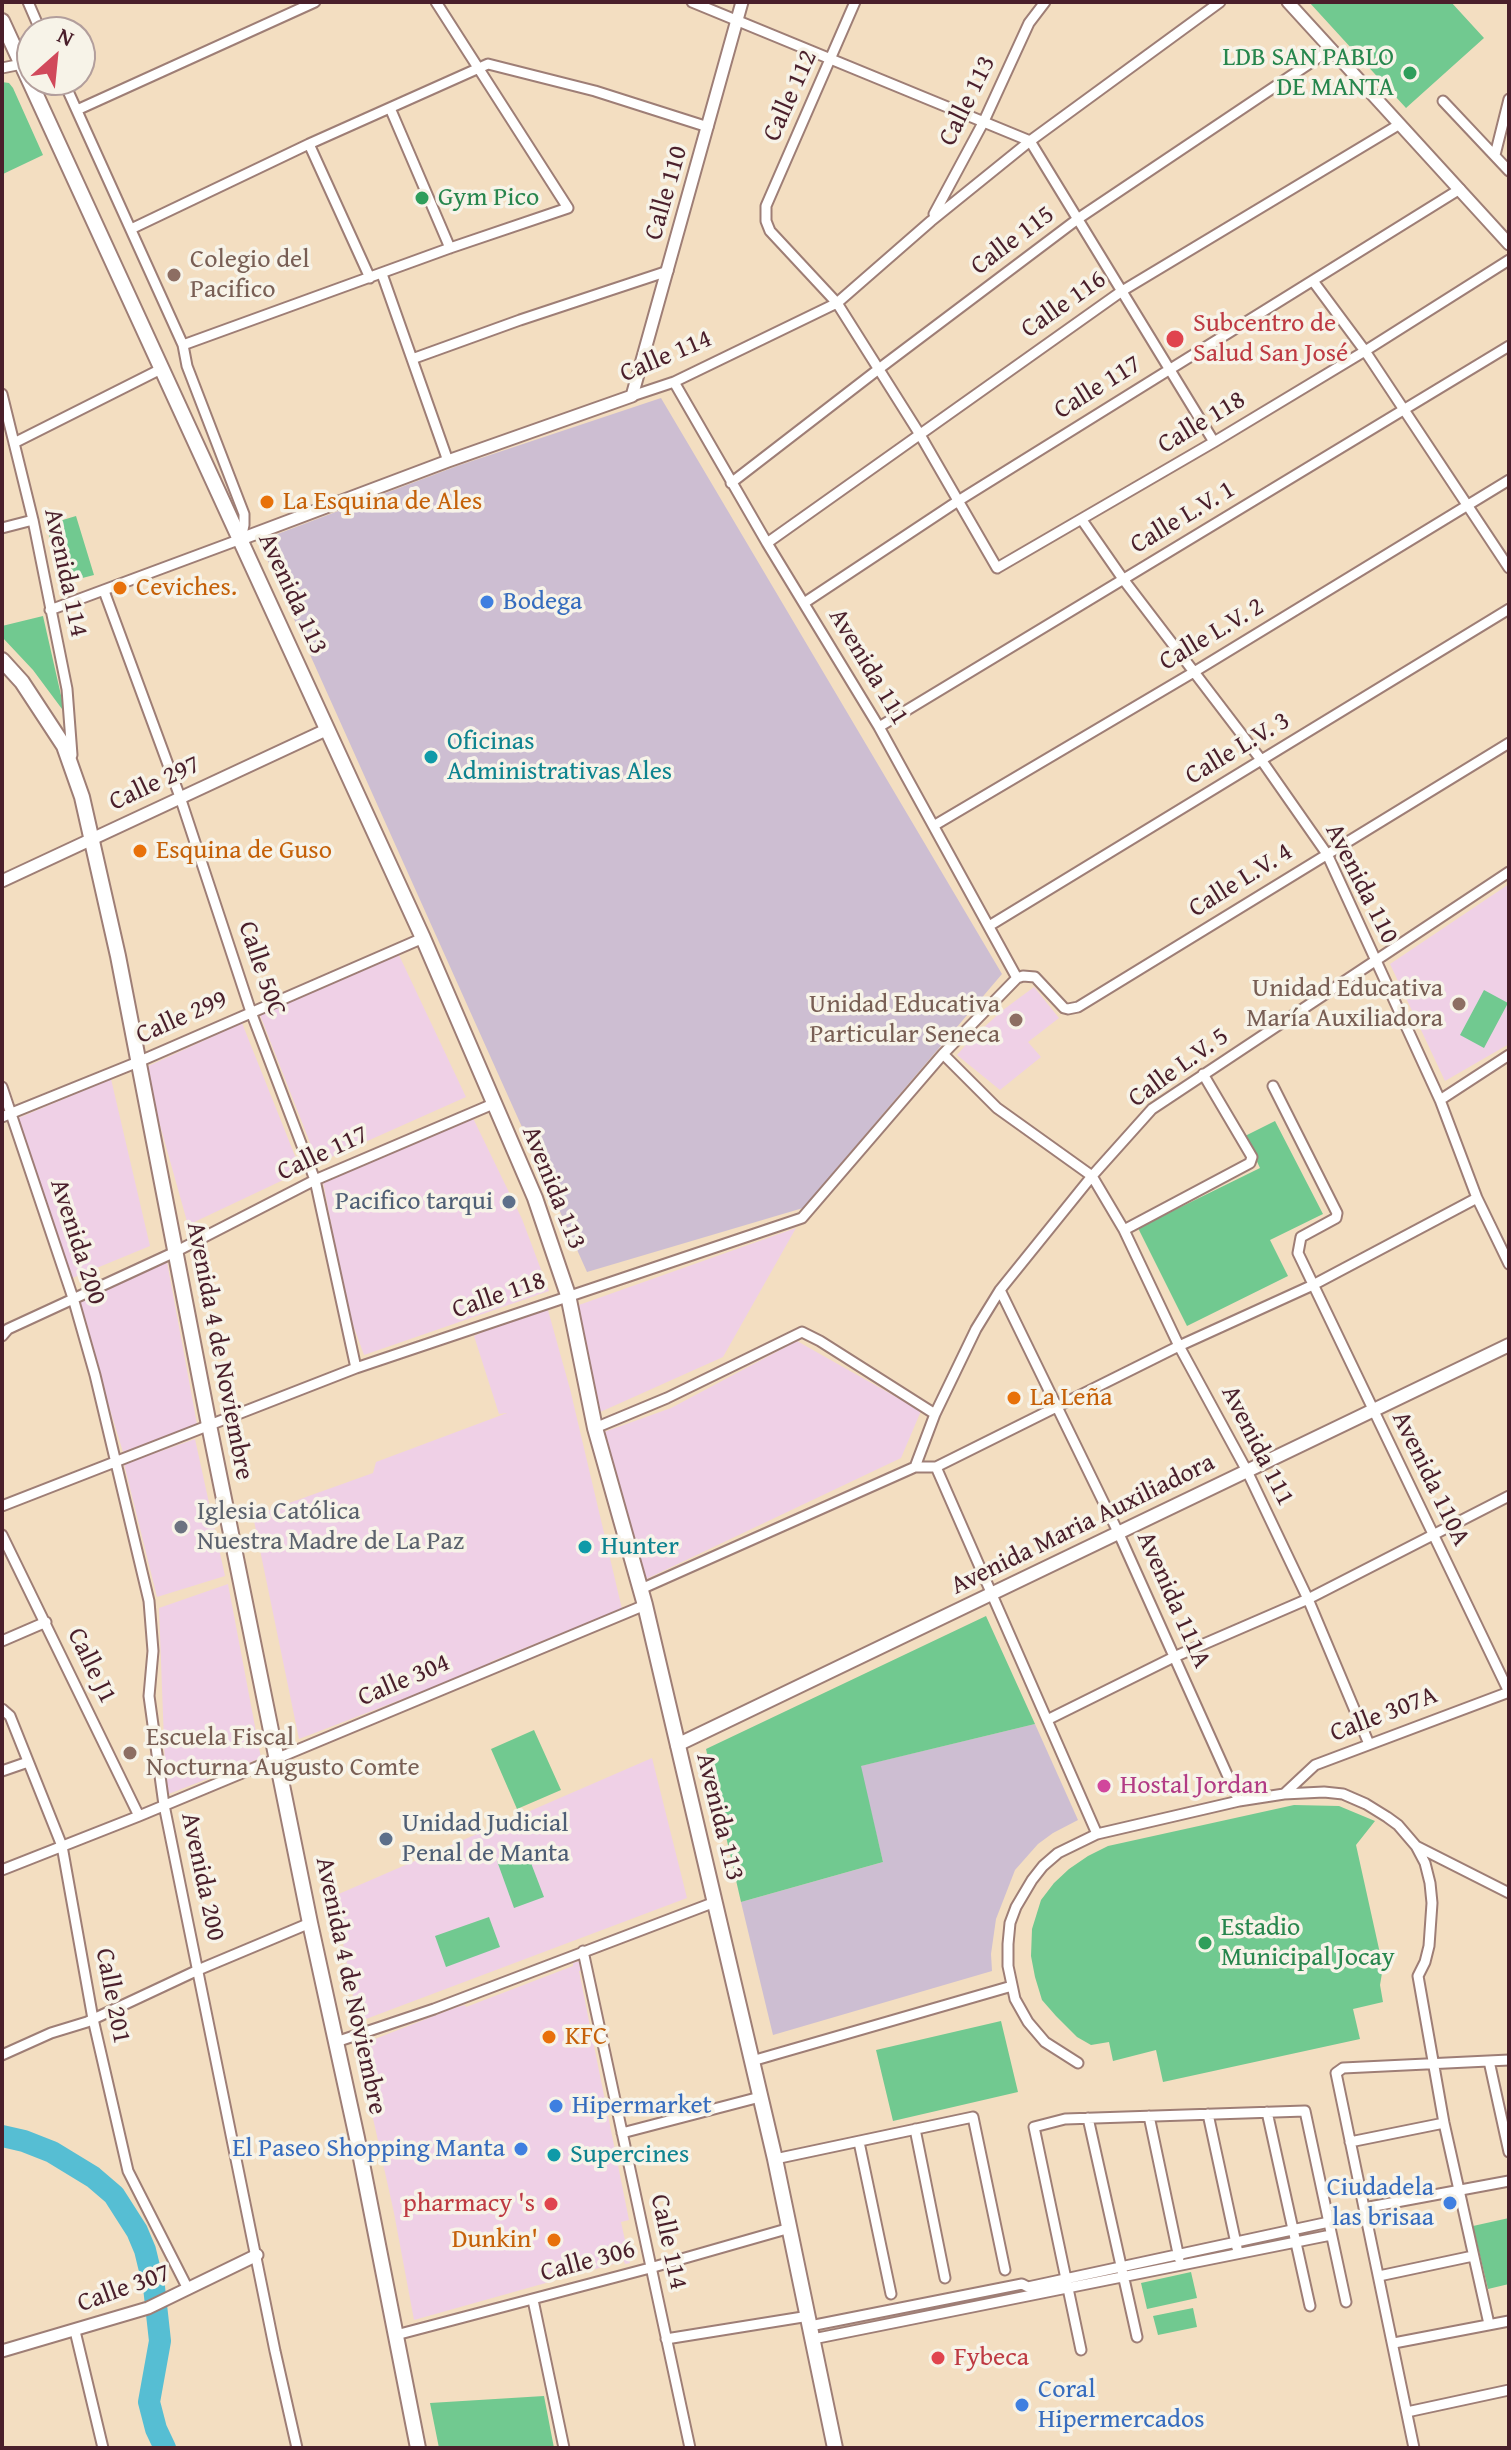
<!DOCTYPE html>
<meta charset="utf-8">
<style>
body{margin:0}
#map{position:relative;width:1511px;height:2450px;overflow:hidden;background:#f3dec1;font-family:"Gentium Book Plus",serif}
canvas{display:block}
.frame{position:absolute;inset:0;border:4px solid #4a1f2b;pointer-events:none}
.north{position:absolute;left:16px;top:16px;width:80px;height:80px;box-sizing:border-box;background:#f7f3e8;border:2px solid #b29e9c;border-radius:50%;rotate:27deg;font-size:22px;font-weight:700;line-height:32px;text-align:center;color:#4a1f2b}
.north::after{content:'';display:block;margin:auto;width:28px;height:36px;background:#d1495b;clip-path:polygon(50% 0,100% 100%,50% 72%,0 100%)}
</style>
<div id="map">
<canvas width="1511" height="2450"></canvas>
<div class="frame"></div>
<div class="north">N</div>
</div>
<script>
const context = document.querySelector('canvas').getContext('2d');
context.lineJoin = 'round';
function fill(path, color) { context.fillStyle = color; context.fill(path, 'evenodd'); }
const toPath = rows => new Path2D(rows.map(r => 'M' + r).join(''));
function trace(path, color, width, dash) { context.strokeStyle = color; context.lineWidth = width; context.lineCap = dash ? 'butt' : 'round'; context.setLineDash(dash || []); context.stroke(path); }
function label(font, color, halo, rows, align = 'center') {
  context.font = font + ' "Gentium Book Plus",serif'; context.lineWidth = 7; context.setLineDash([]); context.textBaseline = 'middle'; context.strokeStyle = halo; context.fillStyle = color; for (const [text, x, y, turn = 0] of rows) {
    context.save(); context.translate(x, y); context.rotate((+turn || 0) * Math.PI / 180); context.textAlign = isNaN(turn) ? turn : align; if (halo) context.strokeText(text, 0, 0); context.fillText(text, 0, 0); context.restore();
  }
}
const built = toPath([
 [1509,884,1509,1044,1445,1081,1390,964],
 [398,953,466,1097,318,1163,260,1015],
 [1034,987,1059,1018,1028,1042,1041,1057,1000,1090,957,1055,971,1039,1003,1010],
 [242,1023,299,1166,298,1173,188,1225,144,1068],
 [111,1079,150,1246,70,1279,16,1119],
 [472,1116,522,1219,549,1291,364,1355,348,1311,323,1182],
 [796,1228,723,1357,598,1413,576,1306],
 [167,1262,197,1424,123,1452,75,1296],
 [546,1303,570,1389,622,1609,490,1662,491,1665,299,1739,253,1516,373,1473,376,1462,507,1413,499,1414,474,1336],
 [797,1341,921,1411,901,1458,644,1580,604,1432,671,1408],
 [195,1439,225,1576,157,1597,124,1464],
 [228,1584,261,1758,166,1795,159,1608],
 [652,1758,687,1898,358,2022,334,1896],
 [580,1961,583,1970,579,1971,629,2220,621,2222,630,2263,625,2264,624,2261,414,2320,394,2213,357,2046,457,2007,465,2005,466,2007,500,1994,573,1966,573,1963]
]);
const industrial = toPath([
 [661,398,1002,974,803,1208,587,1272,259,541,457,466],
 [1035,1724,1078,1820,1053,1833,1038,1844,1015,1870,996,1919,991,1954,992,1971,773,2035,741,1902,883,1862,860,1766]
]);
const green = toPath([
 [1309,2,1451,2,1484,38,1406,108],
 [2,82,9,83,13,88,43,155,3,174],
 [76,516,94,575,63,583,46,525],
 [43,616,65,713,33,670,2,637,2,626],
 [1484,990,1508,1003,1484,1048,1460,1035],
 [1275,1121,1323,1214,1270,1240,1288,1276,1187,1326,1138,1228,1260,1168,1245,1136],
 [986,1616,1035,1724,861,1766,883,1862,741,1902,706,1749],
 [534,1730,561,1790,517,1809,491,1749],
 [1294,1805,1339,1806,1375,1821,1356,1845,1383,1967,1380,1985,1383,2002,1353,2009,1360,2039,1163,2082,1156,2050,1113,2061,1109,2042,1091,2045,1077,2037,1056,2016,1042,2000,1035,1977,1031,1956,1032,1929,1041,1900,1054,1883,1069,1869,1088,1856,1108,1846],
 [526,1850,544,1897,514,1908,497,1861],
 [489,1917,500,1947,446,1967,435,1936],
 [1001,2021,1018,2092,893,2121,876,2050],
 [1509,2218,1509,2284,1488,2289,1473,2226],
 [1191,2272,1197,2298,1147,2309,1141,2283],
 [1193,2308,1197,2327,1158,2335,1153,2316],
 [544,2396,554,2448,439,2448,430,2403]
]);
const river = toPath([
 [2,2136,24,2141,52,2152,93,2177,114,2195,137,2231,145,2250,154,2287,160,2341,149,2402,156,2429,165,2448]
]);
const minor = toPath([
 [28,2,41,32],
 [692,2,1030,141,1214,442],
 [855,2,766,206,766,221,770,231,837,303,919,433,997,568,1214,442,1365,351,1509,260],
 [2,68,22,64],
 [1443,101,1509,171],
 [390,108,450,248],
 [77,110,315,2],
 [309,144,370,278],
 [1495,155,1509,99],
 [934,214,984,121,1029,23,1045,2],
 [131,229,309,144,488,64,595,91,708,127],
 [382,274,448,461],
 [1313,281,1365,351,1509,568],
 [183,345,450,248,568,208,436,2],
 [412,359,520,320,668,271],
 [674,382,767,543,879,727,1017,978],
 [2,394,33,520,67,689,72,755],
 [632,396,674,382,837,303,931,221,1030,141,1220,2],
 [14,443,161,369],
 [731,483,880,368,1079,218,1331,49],
 [1082,520,1123,579,1262,761,1327,854,1440,1100,1477,1198,1509,1264],
 [2,528,33,520],
 [767,543,1122,291,1400,124],
 [104,591,180,797,251,1012,315,1180,356,1368],
 [804,603,958,501,1460,189],
 [50,610,241,539,244,525,244,514,187,366,183,345,63,80],
 [879,727,1509,346],
 [935,825,1194,672,1509,480],
 [989,926,1509,609],
 [1017,978,1023,976,1035,977,1064,1008,1068,1009,1078,1007,1509,743],
 [943,1054,997,1108,1092,1176,1124,1230,1179,1346,1247,1471,1308,1599,1369,1744],
 [1273,1086,1337,1213,1336,1218,1301,1237,1298,1253,1509,1692],
 [2,1087,73,1298,95,1375,149,1601,153,1651,149,1696,164,1805,275,2351,297,2448],
 [1440,1100,1509,1055],
 [2,1117,138,1062,423,938],
 [1124,1230,1250,1163,1252,1157,1203,1074],
 [1000,1290,1119,1534,1239,1801],
 [2,1336,8,1329,175,1252,315,1180,493,1104],
 [595,1428,667,1398,802,1332,820,1341,935,1414],
 [915,1467,935,1414,976,1329,1000,1290,1092,1176,1152,1109,1509,872],
 [936,1467,1097,1834],
 [2,1506,356,1368,802,1218,943,1054,1017,978],
 [2,1535,139,1816],
 [641,1589,915,1467,936,1467,1179,1346,1313,1285,1477,1198],
 [2,1641,46,1622],
 [2,1709,10,1716,62,1846,93,2019,128,2171,188,2289],
 [1049,1719,1174,1657,1308,1599,1509,1496],
 [2,1771,28,1762],
 [1284,1794,1315,1765,1509,1692],
 [1416,1846,1509,1893],
 [2,1870,139,1816,645,1605],
 [583,1951,690,2448],
 [336,2042,434,2009,715,1902],
 [2,2055,51,2033,87,2022,198,1970,310,1923],
 [752,2061,1012,1986],
 [1489,2061,1509,2152],
 [1078,2063,1045,2042,1028,2022,1015,1999,1008,1966,1008,1944,1010,1923,1016,1907,1032,1880,1043,1866,1058,1853,1097,1834,1239,1801,1284,1794,1324,1792,1343,1794,1366,1804,1387,1817,1398,1825,1416,1846,1425,1863,1430,1883,1432,1903,1429,1946,1425,1962,1418,1976,1444,2123,1489,2324],
 [1267,2112,1310,2306],
 [1208,2114,1237,2248],
 [1149,2116,1179,2258],
 [1088,2118,1137,2337],
 [915,2129,945,2278],
 [622,2133,760,2097],
 [859,2142,891,2294],
 [1350,2142,1444,2123],
 [775,2159,973,2117,1005,2270],
 [1364,2208,1509,2181],
 [1379,2276,1473,2256],
 [533,2300,564,2448],
 [810,2326,1022,2284,1028,2287,1329,2222],
 [75,2331,103,2448],
 [396,2335,650,2268,790,2228],
 [666,2339,809,2316],
 [813,2339,1331,2235],
 [1394,2343,1509,2321],
 [1081,2350,1034,2127,1065,2119,1305,2111,1346,2302],
 [1407,2412,1509,2390],
 [1414,2448,1336,2073,1343,2068,1509,2060]
]);
const tertiary = toPath([
 [1288,2,1509,244],
 [241,539,448,461,632,396,742,2],
 [2,881,328,729],
 [2,2351,148,2308,257,2255]
]);
const secondary = toPath([
 [677,1745,1509,1345]
]);
const primary = toPath([
 [2,21,423,938,535,1198,568,1295,595,1428,645,1605,775,2159,835,2448],
 [2,660,22,682,64,746,82,797,118,956,209,1425,310,1923,357,2138,418,2448]
]);
const markers = [
 [1410,73,8,"#2e9e5b"],
 [422,198,8,"#2e9e5b"],
 [174,275,8,"#8d6e63"],
 [1175,339,10,"#e0444e"],
 [267,502,8,"#e8710a"],
 [120,588,8,"#e8710a"],
 [487,602,8,"#3f7fe0"],
 [431,757,8,"#0f9aa8"],
 [140,851,8,"#e8710a"],
 [1459,1004,8,"#8d6e63"],
 [1016,1020,8,"#8d6e63"],
 [509,1202,8,"#5c6f8a"],
 [1014,1398,8,"#e8710a"],
 [181,1527,8,"#6b7280"],
 [585,1547,8,"#0f9aa8"],
 [130,1753,8,"#8d6e63"],
 [1104,1786,8,"#d1479c"],
 [386,1839,8,"#5c6f8a"],
 [1205,1943,8,"#2e9e5b"],
 [549,2037,8,"#e8710a"],
 [556,2106,8,"#3f7fe0"],
 [521,2149,8,"#3f7fe0"],
 [554,2155,8,"#0f9aa8"],
 [1450,2203,8,"#3f7fe0"],
 [551,2204,8,"#e0444e"],
 [554,2240,8,"#e8710a"],
 [938,2358,8,"#e0444e"],
 [1022,2405,8,"#3f7fe0"]
];
const leisureNames = [
 ["LDB SAN PABLO",1394,58,"right"],
 ["DE MANTA",1394,88,"right"],
 ["Gym Pico",438,198],
 ["Estadio",1221,1928],
 ["Municipal Jocay",1221,1958]
];
const streetNames = [
 ["Calle 112",791,96,-66],
 ["Calle 113",968,101,-64],
 ["Calle 110",667,193,-74],
 ["Calle 115",1013,241,-37],
 ["Calle 116",1064,305,-35],
 ["Calle 114",666,357,-23],
 ["Calle 117",1098,388,-32],
 ["Calle 118",1202,423,-31],
 ["Calle L.V. 1",1183,518,-31],
 ["Avenida 114",65,573,78],
 ["Avenida 113",292,594,65],
 ["Calle L.V. 2",1212,635,-31],
 ["Avenida 111",868,667,59],
 ["Calle L.V. 3",1238,749,-31],
 ["Calle 297",155,784,-25],
 ["Calle L.V. 4",1241,881,-32],
 ["Avenida 110",1361,884,63],
 ["Calle 50C",261,969,71],
 ["Calle 299",182,1018,-24],
 ["Calle L.V. 5",1179,1068,-36],
 ["Calle 117",323,1154,-25],
 ["Avenida 113",553,1188,68],
 ["Avenida 200",77,1242,72],
 ["Calle 118",499,1296,-19],
 ["Avenida 4 de Noviembre",219,1351,79],
 ["Avenida 111",1257,1446,63],
 ["Avenida 110A",1430,1479,64],
 ["Avenida Maria Auxiliadora",1083,1525,-26],
 ["Avenida 111A",1173,1600,66],
 ["Calle J1",91,1666,64],
 ["Calle 304",404,1681,-23],
 ["Calle 307A",1384,1715,-21],
 ["Avenida 113",719,1817,76],
 ["Avenida 200",202,1877,78],
 ["Avenida 4 de Noviembre",350,1986,78],
 ["Calle 201",112,1996,79],
 ["Calle 114",668,2242,78],
 ["Calle 306",588,2262,-15],
 ["Calle 307",124,2289,-20]
];
const educationNames = [
 ["Colegio del",190,260],
 ["Pacifico",190,290],
 ["Unidad Educativa",1443,989,"right"],
 ["María Auxiliadora",1443,1019,"right"],
 ["Unidad Educativa",1000,1005,"right"],
 ["Particular Seneca",1000,1035,"right"],
 ["Escuela Fiscal",146,1738],
 ["Nocturna Augusto Comte",146,1768]
];
const healthNames = [
 ["Subcentro de",1193,324],
 ["Salud San José",1193,354],
 ["pharmacy 's",535,2204,"right"],
 ["Fybeca",954,2358]
];
const foodNames = [
 ["La Esquina de Ales",283,502],
 ["Ceviches.",136,588],
 ["Esquina de Guso",156,851],
 ["La Leña",1030,1398],
 ["KFC",565,2037],
 ["Dunkin'",538,2240,"right"]
];
const shopNames = [
 ["Bodega",503,602],
 ["Hipermarket",572,2106],
 ["El Paseo Shopping Manta",505,2149,"right"],
 ["Ciudadela",1434,2188,"right"],
 ["las brisaa",1434,2218,"right"],
 ["Coral",1038,2390],
 ["Hipermercados",1038,2420]
];
const cultureNames = [
 ["Oficinas",447,742],
 ["Administrativas Ales",447,772],
 ["Hunter",601,1547],
 ["Supercines",570,2155]
];
const serviceNames = [
 ["Pacifico tarqui",493,1202],
 ["Unidad Judicial",402,1824,"left"],
 ["Penal de Manta",402,1854,"left"]
];
const worshipNames = [
 ["Iglesia Católica",197,1512],
 ["Nuestra Madre de La Paz",197,1542]
];
const hotelNames = [
 ["Hostal Jordan",1120,1786]
];
fill(built, '#efd0e6');
fill(industrial, '#cdbed2');
fill(green, '#71c990');
trace(river, '#56bed3', 22);
trace(minor, '#9e7e76', 13);
trace(tertiary, '#9e7e76', 15);
trace(secondary, '#9e7e76', 16);
trace(primary, '#9e7e76', 18);
trace(minor, '#fff', 9);
trace(tertiary, '#fff', 11);
trace(secondary, '#fff', 12);
trace(primary, '#fff', 14);
for (const [x, y, r, color] of markers) { const dot = new Path2D(); dot.arc(x, y, r, 0, 2 * Math.PI); context.fillStyle = color; context.fill(dot); trace(dot, '#f7f3e8', 3); }
label('26px', '#27864d', '#f7f3e8', leisureNames, 'left');
label('26px', '#4a1f2b', '#f7f3e8', streetNames);
label('26px', '#785e54', '#f7f3e8', educationNames, 'left');
label('26px', '#be3a42', '#f7f3e8', healthNames, 'left');
label('26px', '#c56008', '#f7f3e8', foodNames, 'left');
label('26px', '#366cbe', '#f7f3e8', shopNames, 'left');
label('26px', '#0d838f', '#f7f3e8', cultureNames, 'left');
label('26px', '#4e5e75', '#f7f3e8', serviceNames, 'right');
label('26px', '#5b616d', '#f7f3e8', worshipNames, 'left');
label('26px', '#b23c85', '#f7f3e8', hotelNames, 'left');
</script>
